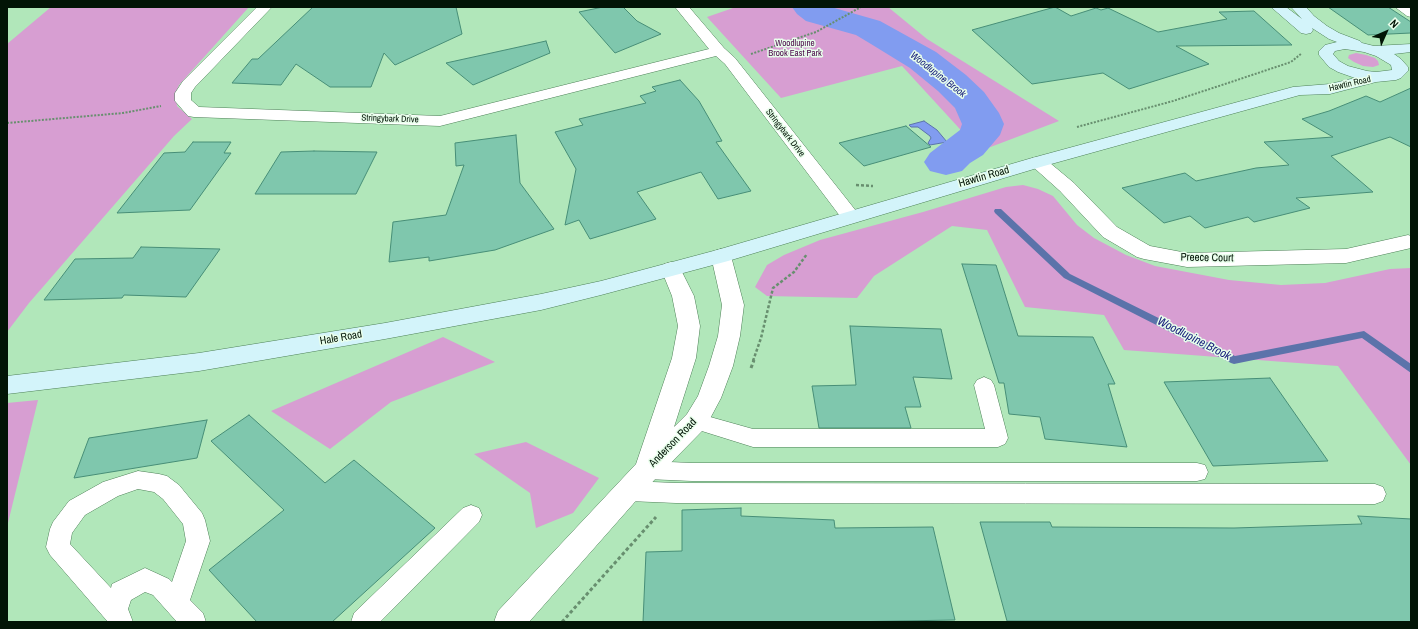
<!DOCTYPE html>
<style>
body{margin:0}
#map{position:relative;width:1418px;height:629px;overflow:hidden;background:#b1e7ba;font-family:"Archivo Narrow",sans-serif}
canvas{display:block}
.frame{position:absolute;inset:0;border:8px solid #021406;pointer-events:none}
.north{position:absolute;left:1366px;top:12px;width:40px;height:40px;-webkit-text-stroke:3px #e9ffec;paint-order:stroke;rotate:45deg;font-size:11px;font-weight:700;line-height:16px;text-align:center;color:#021406}
.north::after{content:'';display:block;margin:auto;width:14px;height:18px;background:#021406;clip-path:polygon(50% 0,100% 100%,50% 72%,0 100%)}
</style>
<div id="map">
<canvas width="1418" height="629"></canvas>
<div class="frame"></div>
<div class="north">N</div>
</div>
<script>
const context = document.querySelector('canvas').getContext('2d');
context.lineJoin = 'round';
function fill(path, color) { context.fillStyle = color; context.fill(path, 'evenodd'); }
const toPath = rows => new Path2D(rows.map(r => 'M' + r).join(''));
function trace(path, color, width, dash) { context.strokeStyle = color; context.lineWidth = width; context.lineCap = dash ? 'butt' : 'round'; context.setLineDash(dash || []); context.stroke(path); }
function label(font, color, halo, rows, align = 'center') {
  context.font = font + ' "Archivo Narrow",sans-serif'; context.lineWidth = 3; context.setLineDash([]); context.textBaseline = 'middle'; context.strokeStyle = halo; context.fillStyle = color; for (const [text, x, y, turn = 0] of rows) {
    context.save(); context.translate(x, y); context.rotate((+turn || 0) * Math.PI / 180); context.textAlign = isNaN(turn) ? turn : align; if (halo) context.strokeText(text, 0, 0); context.fillText(text, 0, 0); context.restore();
  }
}
const green = toPath([
 [51,7,249,7,179,85,176,93,177,106,192,119,174,136,29,303,7,332,7,44],
 [736,7,888,7,927,39,1059,121,980,151,902,66,781,98,707,17],
 [1356,53,1366,55,1375,58,1378,61,1379,65,1373,67,1363,66,1354,62,1348,58,1349,55],
 [1023,185,1038,189,1053,196,1077,225,1094,238,1126,255,1155,266,1229,280,1281,285,1325,283,1390,269,1411,268,1411,465,1338,366,1124,350,1104,315,1025,307,987,230,952,226,874,276,857,298,767,296,755,287,767,265,784,255,820,240,923,212,1006,187],
 [443,337,495,362,391,402,330,449,271,411],
 [38,400,7,527,7,403],
 [526,442,599,478,573,513,536,528,530,493,474,454]
]);
const water = toPath([
 [924,121,937,130,947,142,930,145,928,143,931,138,930,136,918,127,911,127,909,125,924,121]
]);
const stream = toPath([
 [995,209,1001,209,1070,274,1235,356,1364,331,1411,364,1411,373,1362,338,1234,364,1231,363,1064,278,995,213,994,211,995,209]
]);
const river = toPath([
 [792,7,831,7,880,21,936,52,966,75,984,92,999,113,1004,124,1000,135,983,155,970,163,962,171,946,175,930,171,924,162,930,153,960,130,962,124,955,108,938,91,910,68,871,44,856,35,806,21,797,14,792,7]
]);
const building = toPath([
 [313,7,456,7,462,34,395,65,384,53,371,87,330,87,296,64,281,85,232,83,252,59,258,59,313,7],
 [603,7,623,7,637,21,661,34,615,53,579,12,603,7],
 [1055,7,1071,16,1096,8,1101,10,1108,8,1158,32,1227,19,1219,12,1254,11,1292,45,1176,46,1209,64,1129,89,1103,73,1032,84,972,30,1055,7],
 [1328,7,1388,7,1411,22,1411,33,1368,35,1328,7],
 [546,41,550,53,473,85,446,63,546,41],
 [680,80,699,101,722,141,716,142,751,191,718,199,701,172,637,192,656,219,590,239,579,220,565,225,576,169,555,132,583,125,579,119,646,103,640,96,656,91,652,87,680,80],
 [1411,88,1411,147,1390,137,1331,156,1373,192,1296,198,1310,208,1254,222,1248,217,1205,228,1190,216,1164,223,1122,188,1185,173,1196,181,1256,168,1289,165,1264,142,1333,137,1302,119,1329,111,1366,96,1380,102,1411,88],
 [906,126,931,147,864,166,839,143,906,126],
 [516,135,520,183,554,229,495,250,429,261,429,257,389,262,393,222,446,215,464,165,456,166,455,143,516,135],
 [193,142,231,142,224,153,231,153,190,210,117,213,164,153,185,152,193,142],
 [314,151,377,152,356,194,255,194,281,152,314,151],
 [141,247,220,249,186,297,124,295,122,298,44,300,75,259,133,258,141,247],
 [962,264,996,265,1018,336,1093,337,1115,384,1108,384,1127,447,1045,439,1040,417,1009,414,1004,383,999,383,962,264],
 [850,326,941,329,952,379,913,377,921,407,905,407,911,428,819,428,812,386,856,385,850,326],
 [1270,378,1328,461,1213,466,1164,382,1270,378],
 [249,415,325,483,354,460,435,528,332,622,257,622,209,570,284,510,211,441,249,415],
 [207,420,197,458,74,478,89,438,207,420],
 [741,508,741,516,834,520,835,528,933,527,955,620,843,622,643,622,646,552,682,551,682,510,741,508],
 [1358,516,1411,519,1411,622,1007,621,980,522,1050,522,1052,527,1234,528,1362,524,1358,516]
]);
const pathFar2 = toPath([
 [751,54,816,32,861,7],
 [7,123,123,113,161,106],
 [1077,127,1173,101,1225,84,1291,62,1302,53]
]);
const pathFar1 = toPath([
 [856,185,873,186],
 [753,361,761,338,773,288,794,272,807,254]
]);
const path = toPath([
 [751,368,754,360],
 [562,622,656,517]
]);
const service = toPath([
 [1395,7,1408,7,1411,9,1411,17,1407,16,1395,7],
 [984,377,991,380,994,385,1008,438,1005,444,998,447,753,447,689,427,686,421,689,415,696,413,753,429,985,429,974,385,977,380,984,377],
 [647,461,692,463,1197,463,1205,465,1208,472,1205,479,1197,481,692,481,647,479,639,476,636,470,639,464,647,461],
 [138,471,159,474,167,476,179,485,202,513,205,520,210,541,190,600,203,613,206,622,177,622,153,595,145,592,131,600,128,609,133,622,108,622,50,555,46,547,50,529,53,522,69,501,103,482,138,471],
 [138,489,154,492,163,499,183,524,186,541,172,582,169,579,145,568,112,584,111,588,70,544,72,533,85,515,118,496,138,489],
 [629,481,676,483,1375,484,1383,487,1386,494,1383,501,1375,504,676,503,629,501,621,498,618,491,621,484,629,481],
 [471,505,479,508,482,515,479,522,380,622,351,622,354,613,463,508,471,505]
]);
const minor = toPath([
 [257,7,272,7,195,87,191,93,191,100,199,107,440,116,709,49,675,7,689,7,724,48,735,58,860,216,857,220,850,222,843,220,725,64,716,56,440,126,194,117,188,116,175,101,175,93,183,81,257,7],
 [1038,157,1044,158,1074,183,1117,227,1150,246,1187,253,1346,249,1408,235,1411,236,1411,248,1346,263,1187,267,1144,259,1137,257,1103,237,1060,191,1032,166,1029,162,1032,158,1038,157]
]);
const tertiary = toPath([
 [721,249,728,251,731,256,744,305,740,336,733,366,721,398,705,428,656,478,529,622,494,622,498,611,636,464,672,358,678,326,672,296,661,269,664,264,671,262,678,264,694,296,700,326,696,358,674,427,687,414,698,396,709,366,718,336,722,305,711,256,714,251,721,249]
]);
const secondary = toPath([
 [1271,7,1286,7,1302,19,1291,7,1306,7,1314,16,1327,26,1339,33,1360,41,1362,43,1374,46,1411,44,1411,52,1394,54,1401,59,1408,67,1408,71,1401,78,1396,80,1376,82,1330,94,1300,95,1044,166,728,261,601,295,541,310,385,339,199,371,7,394,7,376,199,353,385,323,541,294,601,281,717,250,1032,158,1293,87,1330,84,1355,78,1338,72,1329,67,1319,55,1319,51,1325,45,1337,42,1329,39,1312,28,1313,30,1311,33,1306,34,1301,33,1271,7],
 [1345,49,1364,52,1376,56,1391,65,1392,70,1376,72,1367,71,1348,66,1339,61,1333,54,1335,51,1345,49]
]);
const farParknames = [
 ["Woodlupine",795,44],
 ["Brook East Park",795,54]
];
const farStreetnames = [
 ["Hawtin Road",1350,84,-13],
 ["Stringybark Drive",390,119,2],
 ["Stringybark Drive",785,133,52]
];
const farWaternames = [
 ["Woodlupine Brook",938,75,38]
];
const streetNames = [
 ["Hawtin Road",984,177,-16],
 ["Preece Court",1207,258,1],
 ["Hale Road",341,338,-10],
 ["Anderson Road",673,443,-46]
];
const waterNames = [
 ["Woodlupine Brook",1194,339,27]
];
fill(green, '#d79ed2');
fill(water, '#819cf0');
trace(water, '#5b73aa', 1);
fill(stream, '#5b73aa');
fill(river, '#819cf0');
fill(building, '#7fc7ad');
trace(building, '#478e77', 1);
trace(service, '#4e8058', 1);
trace(minor, '#4e8058', 1);
trace(tertiary, '#4e8058', 1);
trace(secondary, '#4e8058', 1);
trace(pathFar2, '#688f6f', 2, [2, 1.5]);
trace(pathFar1, '#688f6f', 2.5, [3, 2]);
trace(path, '#688f6f', 3, [3.5, 2.5]);
fill(service, '#fff');
fill(minor, '#fff');
fill(tertiary, '#fff');
fill(secondary, '#d3f4fa');
label('9px', '#490347', '#e9ffec', farParknames);
label('9px', '#021406', '#e9ffec', farStreetnames);
label('italic 10px', '#131979', '#e9ffec', farWaternames);
label('11px', '#021406', '#e9ffec', streetNames);
label('italic 12px', '#131979', '#e9ffec', waterNames);
</script>
